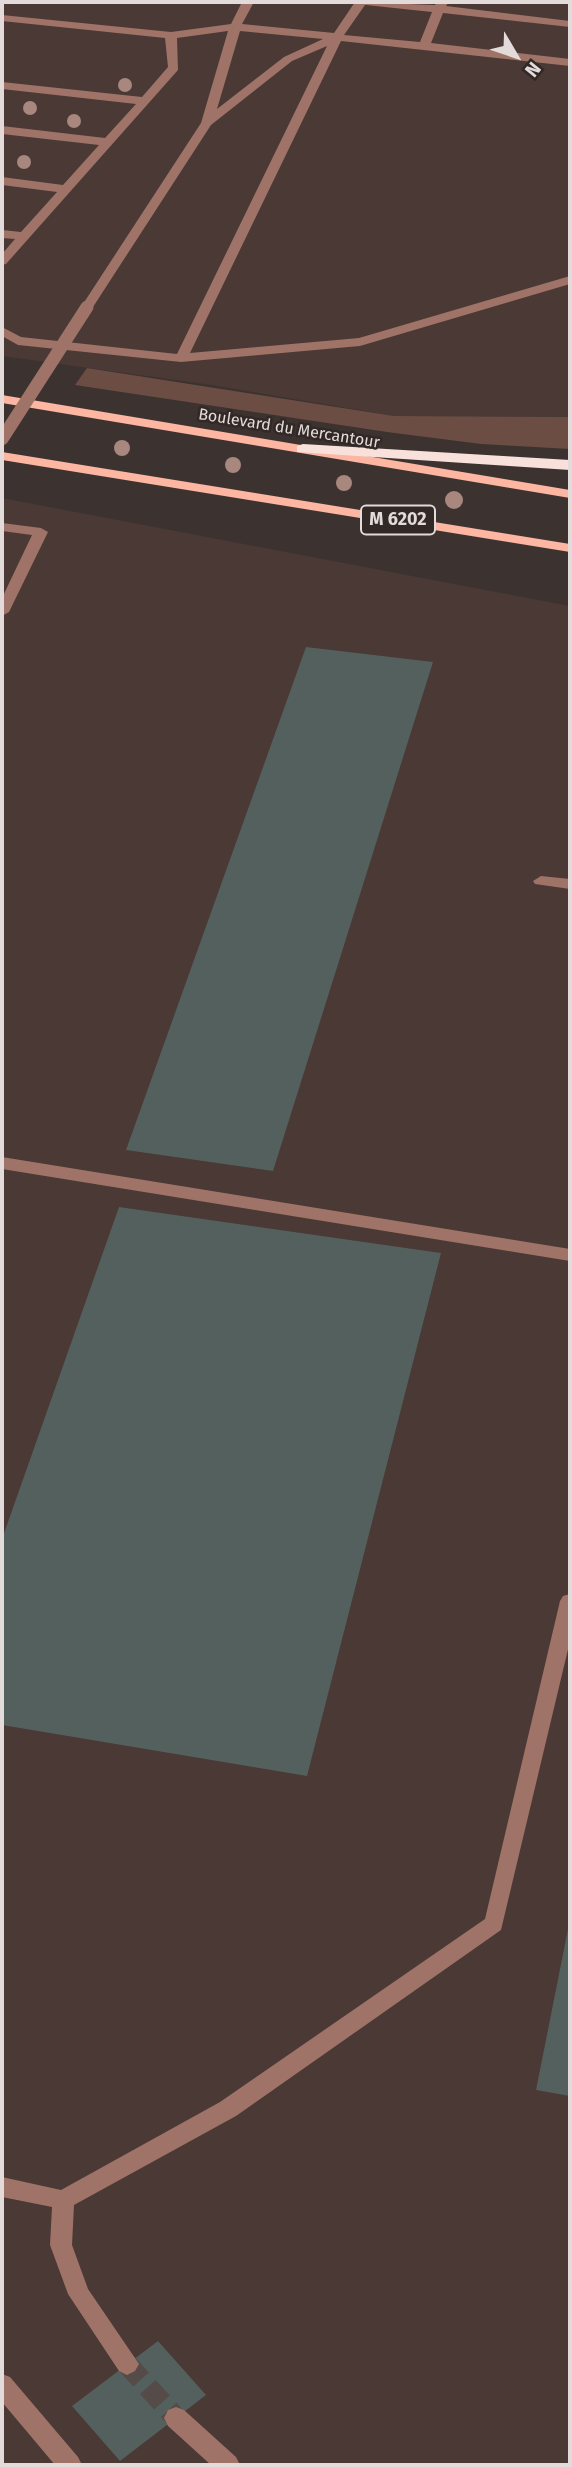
<!DOCTYPE html>
<style>
body{margin:0}
#map{position:relative;width:572px;height:2467px;overflow:hidden;background:#3c322f;font-family:"Fira Sans",sans-serif}
canvas{display:block}
.frame{position:absolute;inset:0;border:4px solid #e2dbd9;pointer-events:none}
.north{position:absolute;left:481px;top:21px;width:70px;height:70px;-webkit-text-stroke:5px #322825;paint-order:stroke;rotate:129deg;font-size:19px;font-weight:700;line-height:28px;text-align:center;color:#e2dbd9}
.north::after{content:'';display:block;margin:auto;width:24px;height:32px;background:#e2dbd9;clip-path:polygon(50% 0,100% 100%,50% 72%,0 100%)}
</style>
<div id="map">
<canvas width="572" height="2467"></canvas>
<div class="frame"></div>
<div class="north">N</div>
</div>
<script>
const context = document.querySelector('canvas').getContext('2d');
context.lineJoin = 'round';
function fill(path, color) { context.fillStyle = color; context.fill(path, 'evenodd'); }
const toPath = rows => new Path2D(rows.map(r => 'M' + r).join(''));
function trace(path, color, width, dash) { context.strokeStyle = color; context.lineWidth = width; context.lineCap = dash ? 'butt' : 'round'; context.setLineDash(dash || []); context.stroke(path); }
function label(font, color, halo, rows, align = 'center') {
  context.font = font + ' "Fira Sans",sans-serif'; context.lineWidth = 5; context.setLineDash([]); context.textBaseline = 'middle'; context.strokeStyle = halo; context.fillStyle = color; for (const [text, x, y, turn = 0] of rows) {
    context.save(); context.translate(x, y); context.rotate((+turn || 0) * Math.PI / 180); context.textAlign = isNaN(turn) ? turn : align; if (halo) context.strokeText(text, 0, 0); context.fillText(text, 0, 0); context.restore();
  }
}
const built = toPath([
 [2,2,570,2,570,417,394,416,211,385,2,356],
 [2,498,570,606,570,2465,2,2465]
]);
const green = toPath([
 [87,368,394,416,570,417,570,449,481,444,387,432,75,385]
]);
const building = toPath([
 [306,647,433,662,273,1171,126,1150],
 [119,1207,441,1253,307,1776,2,1725,2,1539],
 [569,1924,570,1924,570,2096,536,2090],
 [158,2341,206,2395,120,2461,72,2406]
]);
const minorTunnel = toPath([
 [127,2364,176,2418]
]);
const minor = toPath([
 [242,2,254,2,242,24,334,33,355,2,435,5,437,2,449,2,446,6,570,21,570,27,443,13,431,43,570,59,570,66,341,41,190,353,359,338,570,276,570,284,360,346,181,362,18,345,2,336,2,327,21,337,177,354,327,46,292,61,211,125,93,307,87,311,81,307,201,123,228,31,177,38,178,70,6,264,2,265,2,254,15,239,2,238,2,230,21,232,57,192,2,185,2,177,63,185,99,145,2,134,2,126,105,138,136,104,2,89,2,82,142,97,168,67,165,38,2,21,2,15,171,32,231,24,242,2],
 [365,5,366,5,432,12,420,42,344,35,365,5],
 [240,31,323,39,284,57,217,109,240,31],
 [2,523,41,528,48,532,9,612,2,616,2,598,32,535,2,531,2,523],
 [541,876,570,879,570,889,535,884,533,881,541,876],
 [2,1157,570,1249,570,1261,2,1169,2,1157],
 [570,1594,570,1641,501,1930,236,2116,74,2205,72,2245,88,2289,139,2364,135,2371,127,2375,119,2371,68,2294,50,2245,52,2207,2,2197,2,2177,61,2190,220,2102,485,1919,560,1601,563,1596,570,1594],
 [2,2374,10,2377,78,2457,82,2465,55,2465,2,2402,2,2374],
 [176,2407,184,2410,236,2457,240,2465,211,2465,168,2426,164,2418,168,2410,176,2407]
]);
const major = toPath([
 [2,395,570,490,570,498,2,403,2,395],
 [2,452,570,544,570,552,2,460,2,452]
]);
const highway = toPath([
 [303,444,570,460,570,470,297,452,297,446,303,444]
]);
const minorBridge = toPath([
 [2,439,87,307]
]);
const trees = [
 [125,85,7],
 [30,108,7],
 [74,121,7],
 [24,162,7],
 [122,448,8],
 [233,465,8],
 [344,483,8],
 [454,500,9]
];
const farStreetnames = [
 ["Boulevard du Mercantour",289,429,9]
];
const shields = [
 [398,520,74]
];
const shieldNames = [
 ["M 6202",398,520]
];
fill(built, '#4a3934');
fill(green, '#6c4d44');
fill(building, '#53605e');
trace(minorTunnel, '#554b48', 21, [21, 10]);
fill(minor, '#9f7367');
fill(major, '#fdb6a2');
fill(highway, '#f8e1db');
trace(minorBridge, '#9f7367', 13);
context.fillStyle = '#a7877e';
for (const [x, y, r] of trees) { context.beginPath(); context.arc(x, y, r, 0, 2 * Math.PI); context.fill(); }
label('16px', '#e2dbd9', '#322825', farStreetnames);
for (const [x, y, w] of shields) { const box = new Path2D(); box.roundRect(x - w / 2, y - 14.5, w, 29, 5); context.fillStyle = '#322825'; context.fill(box); trace(box, '#e2dbd9', 2); }
label('bold 18px', '#e2dbd9', null, shieldNames);
</script>
